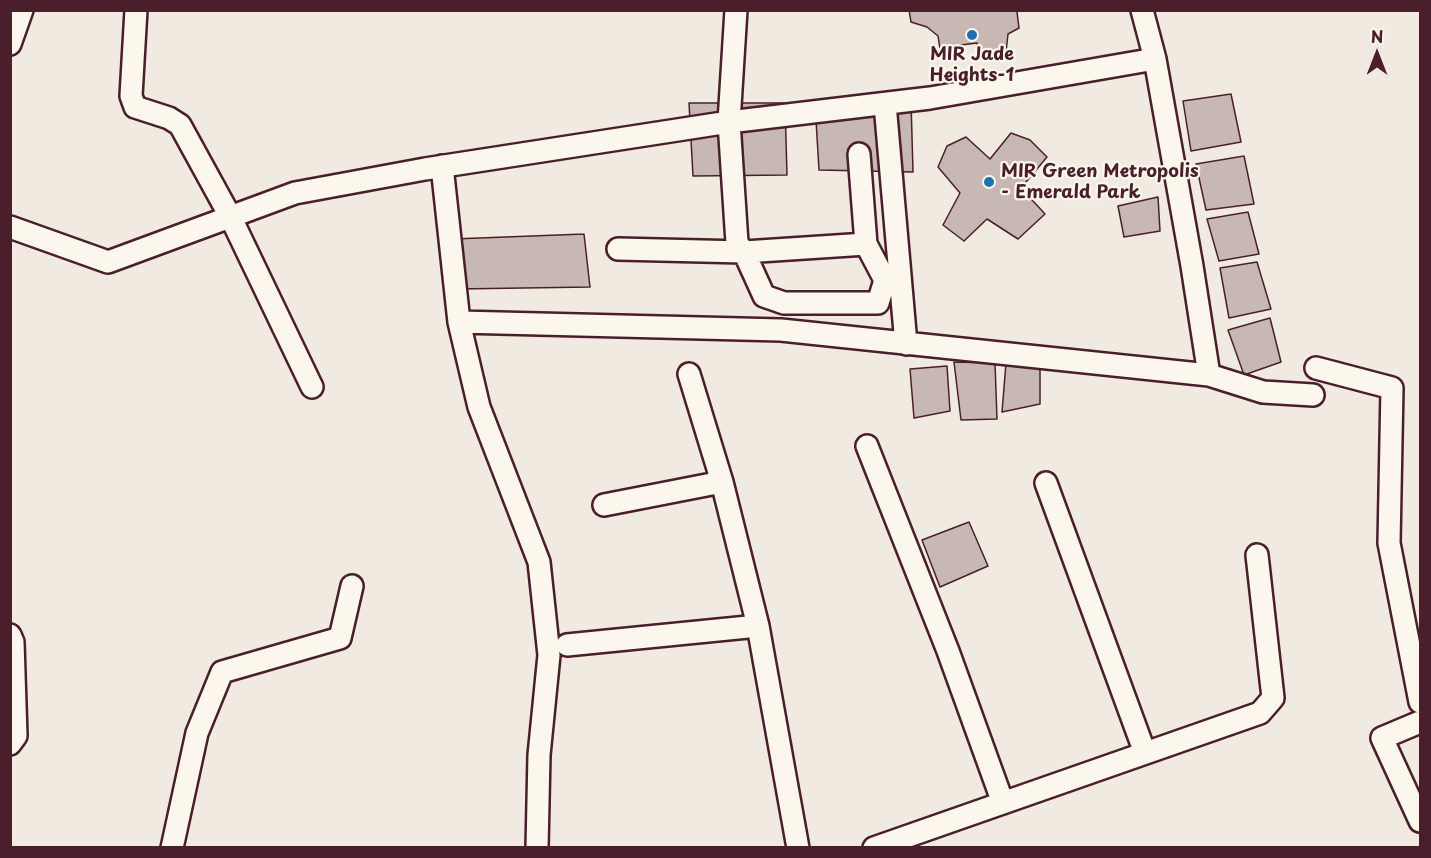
<!DOCTYPE html>
<style>
body{margin:0}
#map{position:relative;width:1431px;height:858px;overflow:hidden;background:#f0eae0;font-family:"Playpen Sans",sans-serif}
canvas{display:block}
.frame{position:absolute;inset:0;border:12px solid #4a1f2b;pointer-events:none}
.north{position:absolute;left:1347px;top:24px;width:60px;height:60px;-webkit-text-stroke:4px #fbf7ec;paint-order:stroke;rotate:0deg;font-size:16px;font-weight:700;line-height:24px;text-align:center;color:#4a1f2b}
.north::after{content:'';display:block;margin:auto;width:21px;height:27px;background:#4a1f2b;clip-path:polygon(50% 0,100% 100%,50% 72%,0 100%)}
</style>
<div id="map">
<canvas width="1431" height="858"></canvas>
<div class="frame"></div>
<div class="north">N</div>
</div>
<script>
const context = document.querySelector('canvas').getContext('2d');
context.lineJoin = 'round';
function fill(path, color) { context.fillStyle = color; context.fill(path, 'evenodd'); }
const toPath = rows => new Path2D(rows.map(r => 'M' + r).join(''));
function trace(path, color, width, dash) { context.strokeStyle = color; context.lineWidth = width; context.lineCap = dash ? 'butt' : 'round'; context.setLineDash(dash || []); context.stroke(path); }
function label(font, color, halo, rows, align = 'center') {
  context.font = font + ' "Playpen Sans",sans-serif'; context.lineWidth = 4.5; context.setLineDash([]); context.textBaseline = 'middle'; context.strokeStyle = halo; context.fillStyle = color; for (const [text, x, y, turn = 0] of rows) {
    context.save(); context.translate(x, y); context.rotate((+turn || 0) * Math.PI / 180); context.textAlign = isNaN(turn) ? turn : align; if (halo) context.strokeText(text, 0, 0); context.fillText(text, 0, 0); context.restore();
  }
}
const building = toPath([
 [909,10,1014,10,1017,12,1019,28,1008,34,1006,52,978,56,977,43,961,45,962,59,942,61,938,36,927,27,911,22,909,10],
 [1231,94,1241,142,1191,151,1183,101,1231,94],
 [911,101,913,172,819,170,815,103,911,101],
 [689,103,785,103,787,175,693,176,689,103],
 [1011,133,1030,140,1047,157,1021,188,1045,214,1018,239,987,219,964,241,943,225,960,193,938,167,947,146,966,137,990,159,1011,133],
 [1244,156,1254,204,1206,210,1196,164,1244,156],
 [1158,197,1160,231,1124,237,1118,206,1158,197],
 [1248,212,1259,254,1219,261,1207,219,1248,212],
 [584,234,590,287,457,289,453,239,584,234],
 [1257,262,1271,309,1229,318,1220,268,1257,262],
 [1270,318,1281,362,1244,375,1228,330,1270,318],
 [954,362,995,363,997,419,961,420,954,362],
 [1006,363,1040,366,1040,404,1002,412,1006,363],
 [947,366,950,411,914,418,910,369,947,366],
 [969,522,988,566,940,587,922,540,969,522]
]);
const minor = toPath([
 [136,10,131,96,135,107,169,118,180,125,231,218,312,387],
 [1142,10,1155,59,1192,266,1209,375],
 [10,44,22,10],
 [885,104,906,344],
 [859,154,866,244,744,252,737,243,729,122,930,98,1155,59],
 [442,166,459,322,479,407,539,562,549,655,539,755,537,848],
 [10,227,108,262,295,193,425,169,729,122,736,10],
 [618,249,744,252,764,296,784,303,878,303,885,280,866,244],
 [459,322,781,330,1209,375,1263,392,1313,395],
 [1316,368,1392,388,1389,543,1420,702],
 [689,374,722,482,758,626,798,848],
 [867,446,948,651,1003,803],
 [1046,483,1145,753],
 [604,505,722,482],
 [10,635,13,642,16,736,10,744],
 [567,645,758,626],
 [1420,722,1382,738,1420,821],
 [172,848,197,733,222,672,340,638,352,586],
 [874,848,1260,713,1273,698,1257,555]
]);
const markers = [
 [972,35,6,"#1f6fb2"],
 [989,182,6,"#1f6fb2"]
];
const poiNames = [
 ["MIR Jade",972,55],
 ["Heights-1",972,76],
 ["MIR Green Metropolis",1001,172,"left"],
 ["- Emerald Park",1001,193,"left"]
];
fill(building, '#c8b8b3');
trace(building, '#4a1f2b', 1.5);
trace(minor, '#4a1f2b', 26);
trace(minor, '#fbf7ec', 21);
for (const [x, y, r, color] of markers) { const dot = new Path2D(); dot.arc(x, y, r, 0, 2 * Math.PI); context.fillStyle = color; context.fill(dot); trace(dot, '#fbf7ec', 2); }
label('bold 18px', '#4a1f2b', '#fbf7ec', poiNames);
</script>
